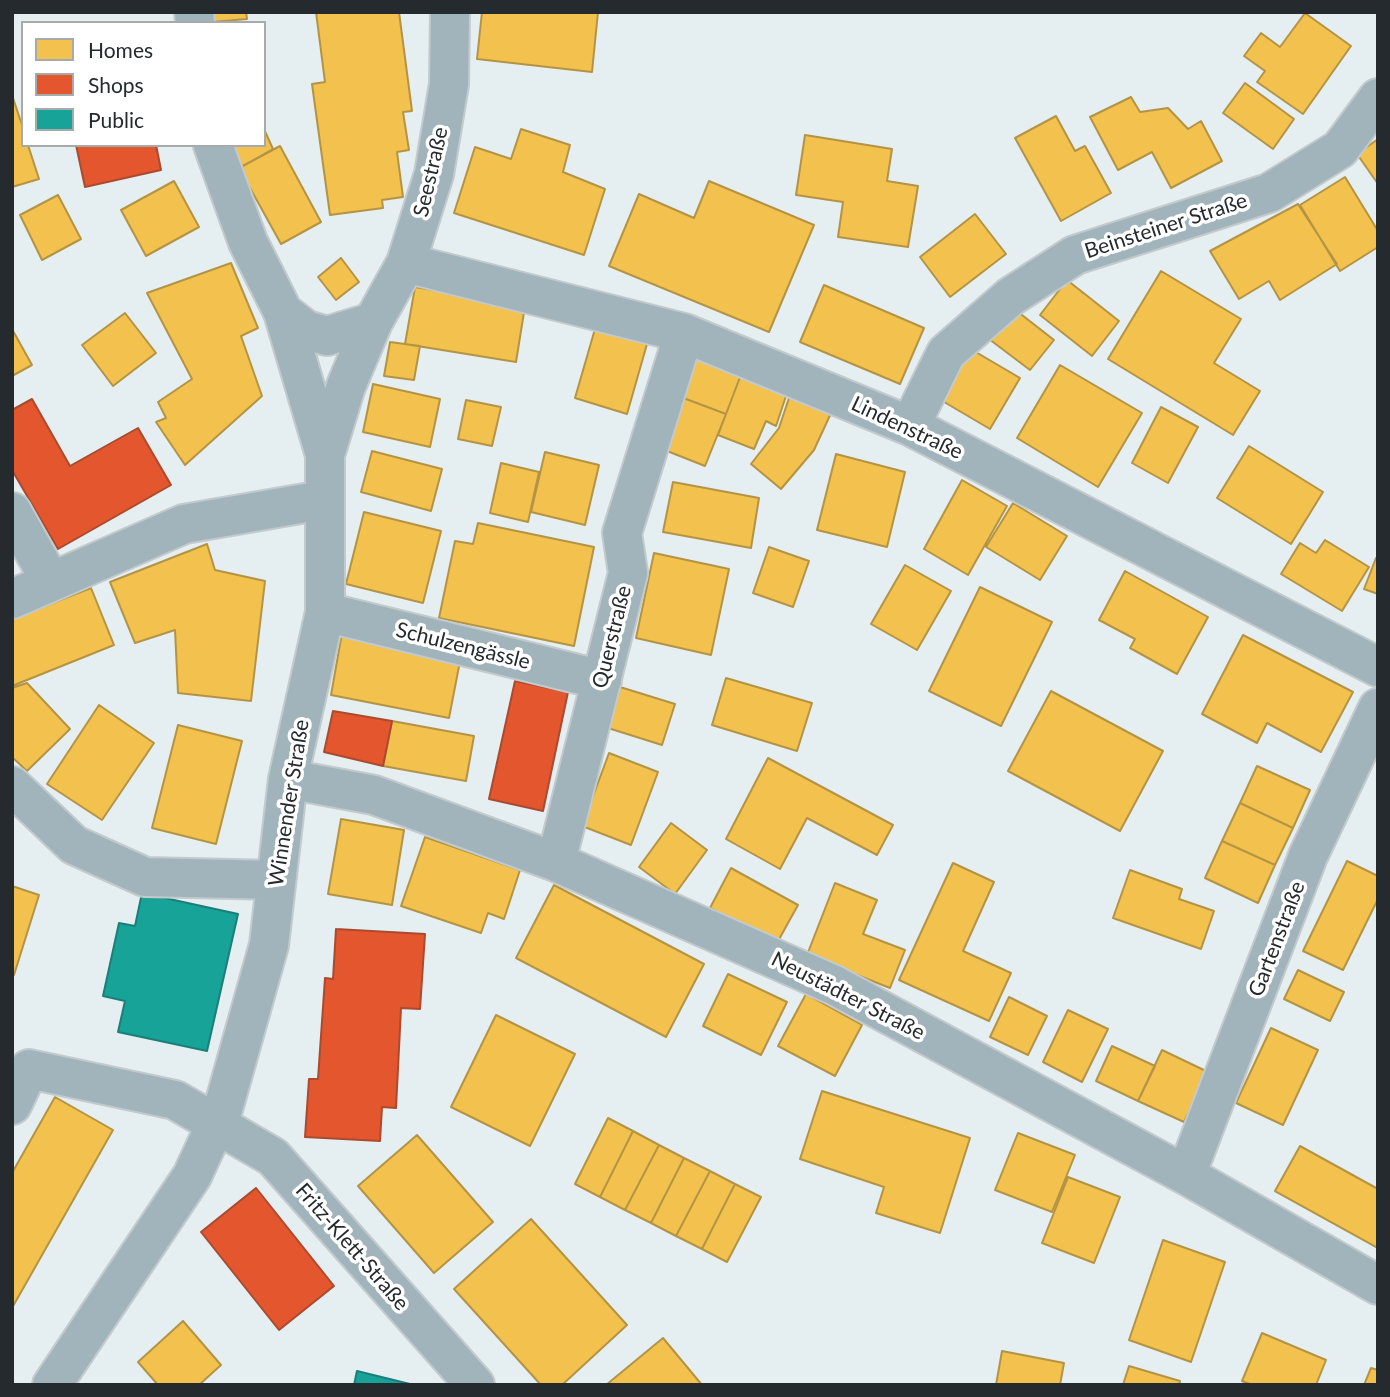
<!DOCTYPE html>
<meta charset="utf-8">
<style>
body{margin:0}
#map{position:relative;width:1390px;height:1397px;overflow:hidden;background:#e5eef1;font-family:Lato,sans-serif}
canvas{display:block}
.frame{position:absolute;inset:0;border:14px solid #242a2d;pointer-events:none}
.legend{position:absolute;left:21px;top:21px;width:245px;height:126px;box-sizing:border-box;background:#fff;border:2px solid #a7aaab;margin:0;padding:9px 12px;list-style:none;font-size:21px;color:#242a2d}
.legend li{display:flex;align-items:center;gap:14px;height:35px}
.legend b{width:35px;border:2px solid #a7aaab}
</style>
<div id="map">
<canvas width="1390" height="1397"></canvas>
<div class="frame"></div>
<ul class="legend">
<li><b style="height:19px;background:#f2c14e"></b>Homes</li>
<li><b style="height:19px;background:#e4572e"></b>Shops</li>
<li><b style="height:19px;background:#17a398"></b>Public</li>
</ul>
</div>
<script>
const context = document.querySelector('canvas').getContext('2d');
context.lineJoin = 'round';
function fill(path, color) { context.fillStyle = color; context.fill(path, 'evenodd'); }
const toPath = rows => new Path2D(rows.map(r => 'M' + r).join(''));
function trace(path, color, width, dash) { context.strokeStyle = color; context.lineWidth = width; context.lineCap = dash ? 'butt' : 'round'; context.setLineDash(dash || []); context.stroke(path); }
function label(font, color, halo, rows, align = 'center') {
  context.font = font + ' Lato,sans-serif'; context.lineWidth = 7; context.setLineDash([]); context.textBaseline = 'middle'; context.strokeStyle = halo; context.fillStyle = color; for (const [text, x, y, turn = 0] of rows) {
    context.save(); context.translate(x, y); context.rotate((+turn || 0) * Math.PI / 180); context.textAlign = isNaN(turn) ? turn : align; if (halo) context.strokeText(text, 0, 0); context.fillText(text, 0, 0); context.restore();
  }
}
const homes = toPath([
 [211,12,246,12,247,19,212,22,211,12],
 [316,12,399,12,412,111,403,112,409,150,397,152,403,197,382,200,383,208,330,215,312,84,325,82,316,12],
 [482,12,598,12,592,72,477,59,482,12],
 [1305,13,1351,46,1303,114,1257,82,1265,71,1244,56,1261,33,1280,47,1305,13],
 [1245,83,1294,119,1273,149,1223,113,1245,83],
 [12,95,23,128,23,145,28,145,39,179,12,187,12,95],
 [1131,97,1140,112,1168,108,1188,129,1201,121,1222,161,1171,188,1152,152,1118,170,1090,117,1131,97],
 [1056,116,1075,151,1085,146,1111,193,1061,221,1015,138,1056,116],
 [264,129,273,149,239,168,228,145,264,145,264,129],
 [521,129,570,145,563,172,605,189,584,255,454,213,475,147,511,159,521,129],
 [805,135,892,149,887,181,918,186,908,247,838,237,843,202,796,195,805,135],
 [1378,139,1378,184,1357,154,1378,139],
 [280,146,321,222,281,244,239,168,280,146],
 [1345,177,1378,231,1378,247,1340,271,1300,205,1345,177],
 [174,181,199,227,146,256,121,210,174,181],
 [709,181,814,225,769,332,609,266,639,194,694,218,709,181],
 [58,195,81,239,42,260,20,215,58,195],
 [1298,204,1337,264,1280,300,1269,281,1239,299,1210,251,1298,204],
 [975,214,1006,254,950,297,920,257,975,214],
 [341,258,359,282,336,300,318,277,341,258],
 [231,263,258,328,241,336,262,396,185,465,156,422,166,418,158,402,192,379,147,293,231,263],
 [1161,271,1241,319,1214,363,1260,391,1233,435,1108,359,1161,271],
 [1067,280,1119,321,1092,356,1040,315,1067,280],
 [824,285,924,328,900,384,800,342,824,285],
 [415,287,525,306,516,362,405,344,415,287],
 [1013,308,1054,340,1030,370,989,339,1013,308],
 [125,313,156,353,113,386,82,345,125,313],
 [597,322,649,337,627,414,575,398,597,322],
 [12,329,32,365,12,376,12,329],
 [390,342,420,346,414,380,384,376,390,342],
 [969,348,1020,378,990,429,939,399,969,348],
 [694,354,742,372,726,414,678,396,694,354],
 [1060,365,1142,413,1098,487,1017,438,1060,365],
 [742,372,787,393,776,426,766,421,754,449,718,435,742,372],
 [373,384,440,399,430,447,363,432,373,384],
 [790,395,832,411,814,450,781,489,751,464,779,428,790,395],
 [678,396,726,414,705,466,657,447,678,396],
 [466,400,501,407,492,446,458,439,466,400],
 [1161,407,1198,427,1168,483,1132,463,1161,407],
 [1249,446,1323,492,1291,544,1217,498,1249,446],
 [372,451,442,469,431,511,361,492,372,451],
 [545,452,599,465,585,525,531,512,545,452],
 [836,454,905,472,887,547,817,530,836,454],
 [501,463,539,472,528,522,490,513,501,463],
 [962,480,1007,506,968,575,924,549,962,480],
 [673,482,759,498,751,548,663,532,673,482],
 [1013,503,1067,536,1040,580,986,547,1013,503],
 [364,512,441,531,423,603,346,584,364,512],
 [478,523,594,547,574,646,439,618,455,541,473,544,478,523],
 [1325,540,1369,567,1342,611,1281,574,1300,543,1316,553,1325,540],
 [207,544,215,570,265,581,251,701,178,693,175,630,135,643,110,582,207,544],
 [769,547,809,561,793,607,753,593,769,547],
 [654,553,729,569,711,655,636,638,654,553],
 [1376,558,1378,559,1378,594,1364,589,1376,558],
 [905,565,951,591,917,650,871,624,905,565],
 [1125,571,1208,617,1177,674,1130,648,1135,639,1099,620,1125,571],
 [980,587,1052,622,1001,726,929,691,980,587],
 [91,588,114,645,12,686,12,619,91,588],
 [342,633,461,656,449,718,331,695,342,633],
 [1243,635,1353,692,1321,752,1267,723,1257,743,1202,714,1243,635],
 [726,678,812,703,797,751,712,725,726,678],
 [27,683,70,729,27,771,12,757,12,688,27,683],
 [620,687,675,704,662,745,608,728,620,687],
 [1051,691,1163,751,1120,831,1008,771,1051,691],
 [99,705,154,743,102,820,47,784,99,705],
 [392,721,474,736,466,781,383,766,392,721],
 [178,725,242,741,216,844,152,828,178,725],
 [609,753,658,772,631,845,582,826,609,753],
 [768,758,893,825,877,855,807,818,780,869,726,839,768,758],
 [1257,766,1310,790,1293,828,1240,803,1257,766],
 [1240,803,1293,828,1275,865,1222,841,1240,803],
 [341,819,404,830,392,905,328,894,341,819],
 [671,823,707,850,675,894,639,867,671,823],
 [425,837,520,870,504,919,488,913,481,933,401,906,425,837],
 [1222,841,1275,865,1258,903,1205,878,1222,841],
 [1347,861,1378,876,1378,899,1343,970,1303,951,1347,861],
 [953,863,994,882,963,951,1011,973,989,1021,899,980,953,863],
 [731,868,798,905,777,943,710,908,731,868],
 [1130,870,1182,889,1179,899,1214,911,1201,949,1113,918,1130,870],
 [835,883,877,900,863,934,905,950,890,988,807,955,835,883],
 [554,885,704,964,666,1037,516,958,554,885],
 [12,886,39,895,14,975,12,975,12,886],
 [1298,970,1344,992,1330,1021,1284,999,1298,970],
 [728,974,787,1002,761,1055,703,1026,728,974],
 [806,994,862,1025,835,1076,778,1046,806,994],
 [1009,997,1047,1016,1028,1055,990,1037,1009,997],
 [1068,1010,1108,1029,1082,1082,1043,1062,1068,1010],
 [496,1015,575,1054,530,1146,451,1107,496,1015],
 [1271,1028,1318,1050,1283,1125,1236,1103,1271,1028],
 [1112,1046,1155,1066,1138,1101,1096,1081,1112,1046],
 [1162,1050,1208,1072,1184,1122,1138,1101,1162,1050],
 [822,1091,970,1138,940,1233,876,1213,884,1187,800,1159,822,1091],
 [55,1097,113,1130,12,1308,12,1173,55,1097],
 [608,1118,633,1131,600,1197,575,1184,608,1118],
 [633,1131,659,1145,625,1210,600,1197,633,1131],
 [1018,1133,1075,1155,1052,1212,995,1190,1018,1133],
 [417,1135,493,1222,434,1273,358,1186,417,1135],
 [659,1145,684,1158,651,1223,625,1210,659,1145],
 [1300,1146,1378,1189,1378,1248,1275,1191,1300,1146],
 [684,1158,710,1171,676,1236,651,1223,684,1158],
 [710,1171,735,1184,702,1249,676,1236,710,1171],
 [1068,1177,1120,1197,1094,1263,1042,1243,1068,1177],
 [735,1184,761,1197,727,1262,702,1249,735,1184],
 [531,1219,627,1325,562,1385,541,1385,454,1289,531,1219],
 [1163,1240,1225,1262,1191,1362,1129,1340,1163,1240],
 [183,1321,221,1365,199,1385,158,1385,138,1362,183,1321],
 [1262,1333,1326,1360,1316,1385,1252,1385,1242,1381,1262,1333],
 [663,1338,702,1385,606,1385,663,1338],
 [1002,1351,1064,1363,1060,1385,996,1385,1002,1351],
 [1129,1366,1180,1381,1179,1385,1123,1385,1129,1366],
 [1371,1368,1378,1370,1378,1385,1364,1385,1371,1368]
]);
const shops = toPath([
 [76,145,156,145,161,170,85,187,76,145],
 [32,399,70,466,138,428,171,485,58,549,12,470,12,410,32,399],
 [515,681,568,692,543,811,489,799,515,681],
 [333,711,392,721,383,766,324,752,333,711],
 [336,929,425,934,420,1009,401,1008,396,1108,382,1107,380,1141,305,1137,309,1079,318,1079,325,978,333,979,336,929],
 [256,1188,334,1286,279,1330,201,1232,256,1188]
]);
const public = toPath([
 [142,893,238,914,207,1051,118,1032,125,1001,103,996,119,923,135,926,142,893],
 [357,1371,414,1385,354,1385,357,1371]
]);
const minor = toPath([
 [194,12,195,23],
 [406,263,684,333,910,426,1378,667],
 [283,312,306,330,327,336,373,322],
 [910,426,946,353,1010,297,1075,255,1269,193,1340,149,1378,98],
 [325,455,346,386,373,322,406,263,434,174,449,84,450,12],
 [12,512,51,582],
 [12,599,184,524,323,500],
 [325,612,602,680],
 [288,779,374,795,556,862,834,985,1186,1175,1378,1285],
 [12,786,74,845,145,877,276,880],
 [556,862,628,573,622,533,684,333],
 [12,1105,29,1069,175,1100,273,1157,475,1385],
 [1186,1175,1308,856,1378,708],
 [52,1385,192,1176,223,1109,269,945,288,779,325,612,325,455,283,312,248,242,213,145]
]);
const streetNames = [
 ["Seestraße",431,172,-77],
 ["Beinsteiner Straße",1166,226,-18],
 ["Lindenstraße",907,428,25],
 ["Querstraße",612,637,-76],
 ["Schulzengässle",463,646,14],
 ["Winnender Straße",289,803,-81],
 ["Gartenstraße",1277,939,-69],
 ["Neustädter Straße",848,996,27],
 ["Fritz-Klett-Straße",352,1247,49]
];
fill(homes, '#f2c14e');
trace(homes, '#b49444', 2);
fill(shops, '#e4572e');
trace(shops, '#aa4a2e', 2);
fill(public, '#17a398');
trace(public, '#1b7f78', 2);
trace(minor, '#c3cacd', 42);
trace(minor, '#a1b4bb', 38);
label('21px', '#242a2d', '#fff', streetNames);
</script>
